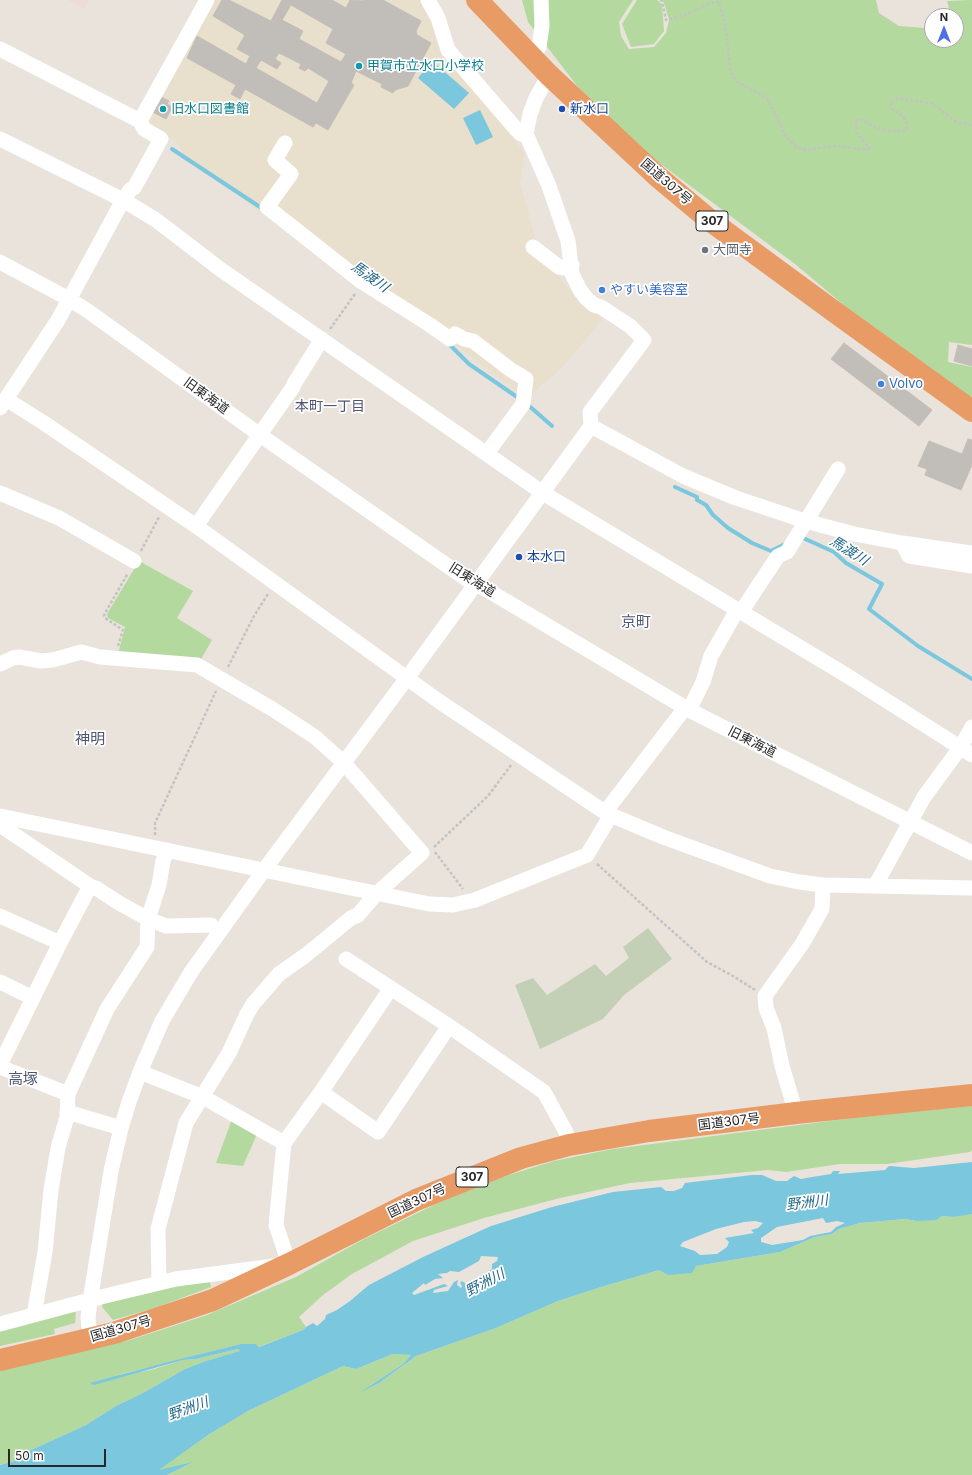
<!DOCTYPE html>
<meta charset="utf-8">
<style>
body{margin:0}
#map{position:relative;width:972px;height:1475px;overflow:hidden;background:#e9e3dc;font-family:Inter,sans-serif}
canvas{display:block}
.north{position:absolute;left:924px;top:8px;width:40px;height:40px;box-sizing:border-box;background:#fff;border:1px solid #a9a9a9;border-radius:50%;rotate:0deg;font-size:11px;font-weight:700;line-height:16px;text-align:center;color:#282828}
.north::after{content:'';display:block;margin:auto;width:14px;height:18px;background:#4f6fe2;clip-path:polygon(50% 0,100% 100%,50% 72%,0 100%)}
.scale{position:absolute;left:8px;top:1449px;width:98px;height:18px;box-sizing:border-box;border:2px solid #282828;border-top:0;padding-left:5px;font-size:12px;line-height:14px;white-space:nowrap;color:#282828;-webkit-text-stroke:3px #fff;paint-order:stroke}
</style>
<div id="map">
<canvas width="972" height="1475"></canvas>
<div class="north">N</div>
<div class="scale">50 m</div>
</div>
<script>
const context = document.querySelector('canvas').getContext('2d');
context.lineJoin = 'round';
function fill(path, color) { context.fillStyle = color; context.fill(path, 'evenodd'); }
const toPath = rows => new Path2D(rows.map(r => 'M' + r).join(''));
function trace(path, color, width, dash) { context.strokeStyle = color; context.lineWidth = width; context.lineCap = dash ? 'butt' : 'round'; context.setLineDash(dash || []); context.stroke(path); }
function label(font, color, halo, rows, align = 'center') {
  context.font = font + ' Inter,"Noto Sans JP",sans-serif'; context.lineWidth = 3.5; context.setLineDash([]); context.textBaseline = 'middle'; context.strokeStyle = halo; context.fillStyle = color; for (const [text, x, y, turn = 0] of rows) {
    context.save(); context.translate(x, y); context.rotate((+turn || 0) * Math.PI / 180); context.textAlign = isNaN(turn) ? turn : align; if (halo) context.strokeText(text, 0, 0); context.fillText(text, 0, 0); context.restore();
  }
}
const education = toPath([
 [213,0,422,0,432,20,440,48,525,153,520,183,540,254,583,306,603,319,562,368,526,399,439,332,361,282,186,160,178,144,151,127,148,115]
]);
const medical = toPath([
 [69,0,89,0,84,9]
]);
const green = toPath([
 [522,0,633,0,619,22,621,36,629,49,654,47,666,33,669,20,664,3,662,0,876,0,879,13,899,26,925,28,932,31,932,40,956,40,956,16,951,16,947,1,972,0,972,345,949,342,948,362,972,367,972,400,884,339,795,264,642,150,578,87,528,22],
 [637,0,657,0,662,4,664,31,654,44,631,47,622,24],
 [139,561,193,591,177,618,212,640,200,661,118,654,125,627,108,618,107,614],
 [972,1105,972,1150,970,1152,887,1164,840,1164,786,1172,768,1170,630,1183,560,1198,484,1218,413,1241,352,1274,323,1295,299,1317,306,1327,303,1330,258,1347,241,1344,118,1375,130,1374,151,1370,183,1360,196,1359,238,1349,241,1351,206,1361,185,1369,143,1393,116,1406,86,1425,29,1451,19,1460,0,1465,0,1370,133,1339,207,1315,296,1277,362,1240,436,1204,496,1179,554,1161,613,1149,845,1119],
 [232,1119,257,1134,243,1166,216,1163],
 [968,1214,972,1214,972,1475,167,1475,191,1463,157,1471,208,1435,248,1411,343,1366,356,1369,393,1354,411,1355,403,1364,362,1391,379,1383,416,1356,496,1328,558,1301,598,1288,659,1270,668,1275,696,1266,780,1252,815,1237,832,1234,839,1229,860,1223,905,1219,917,1221,941,1216,954,1217],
 [209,1278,211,1287,155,1308,113,1320,102,1307,103,1300],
 [76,1310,75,1323,54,1329,55,1334,0,1346,0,1329]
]);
const cemetery = toPath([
 [648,928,672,959,624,995,603,1019,540,1049,515,985,533,978,547,995,595,964,606,976,629,958,623,947]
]);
const water = toPath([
 [432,61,469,93,454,109,418,78],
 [480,110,493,137,476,145,463,118],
 [972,1162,972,1214,954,1217,942,1216,936,1220,917,1221,905,1219,860,1223,839,1229,832,1234,815,1237,780,1252,696,1266,692,1273,668,1275,659,1270,598,1288,558,1301,496,1328,416,1356,379,1383,359,1393,403,1364,411,1355,393,1354,356,1369,343,1366,248,1411,208,1435,159,1470,193,1462,167,1475,0,1475,0,1465,19,1460,29,1451,86,1425,116,1406,143,1393,185,1369,206,1361,240,1351,238,1349,196,1359,183,1360,94,1385,90,1383,164,1363,241,1344,255,1344,259,1347,303,1330,306,1327,313,1323,317,1326,325,1319,326,1315,337,1310,350,1301,369,1285,423,1257,491,1226,552,1207,613,1192,661,1187,666,1191,674,1191,682,1188,685,1183,752,1175,762,1175,776,1181,787,1181,794,1176,801,1179,812,1177,831,1174,833,1171,840,1171,838,1174,885,1170,889,1166,914,1168],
 [823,1218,826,1223,837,1221,845,1223,836,1227,831,1232,810,1236,803,1240,772,1245,761,1242,761,1238,777,1227],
 [755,1221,763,1223,758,1228,751,1230,754,1233,725,1238,729,1242,727,1247,717,1254,700,1255,695,1251,680,1246,683,1242,716,1229,744,1222],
 [481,1256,498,1257,497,1261,492,1264,492,1269,466,1284,462,1281,460,1283,462,1286,461,1288,457,1285,458,1280,454,1282,448,1291,433,1293,434,1290,448,1286,444,1284,414,1295,412,1293,424,1283,425,1285,435,1279,443,1278,438,1274,447,1273,450,1271,459,1272,479,1261]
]);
const stream = toPath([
 [172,149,263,209],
 [448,343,469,364,520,399],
 [527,404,552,426],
 [675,487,697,497,697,500,706,505,713,515,728,528,752,543,771,551,787,543],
 [800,537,801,537,834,552,846,563,882,584,869,609,918,646,972,679]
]);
const building = toPath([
 [222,0,229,0,271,21,282,0,332,0,346,8,350,0,363,1,364,0,383,0,421,21,416,31,417,35,431,43,408,86,395,90,393,93,381,87,382,84,356,71,351,83,354,85,328,130,316,123,313,127,245,89,240,99,231,94,236,85,187,58,197,36,246,64,250,56,237,49,245,35,213,16,222,0],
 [291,5,333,29,326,43,346,54,341,62,299,39,303,31,282,20,291,5],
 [279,53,301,64,299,68,305,71,308,68,329,81,317,103,256,68,261,60,277,69,281,63,275,59,279,53],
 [161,97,169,101,167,104,172,107,166,119,153,112,161,97],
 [844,343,932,410,919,426,831,359,844,343],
 [958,345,972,349,972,366,954,361,958,345],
 [968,439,972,440,972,465,961,490,925,475,927,469,918,466,929,441,962,454,968,439]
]);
const path = toPath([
 [660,0,662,1,666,20,685,15,710,3,719,2,725,24,731,73,737,82,767,98,785,135,796,147,806,150,835,146,867,150,869,148,857,133,855,120,861,119,874,127,890,131,901,132,907,129,907,124,903,116,891,108,891,102,899,98,933,104,956,122,972,125],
 [330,329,355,294],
 [141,551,159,517],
 [118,646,123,630,105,618,104,615,128,573],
 [228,667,254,616,268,594],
 [155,835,155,823,216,691],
 [434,847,488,796,511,765],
 [435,852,463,889],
 [597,864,707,962,733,976,755,990]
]);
const minor = toPath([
 [428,0,438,18,448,50,516,129,521,134,526,134],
 [0,49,140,121],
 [533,58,539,47,542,26,541,0],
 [549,75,536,98,530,114,526,134,549,186,568,241,572,274,580,290,586,298,594,305,601,307,630,326,644,340,590,412,591,426],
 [0,139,123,200,156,220,220,269,543,493,846,675,972,755],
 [285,143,275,160,291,174,267,207,362,282,430,325,450,339,455,334,464,339,473,341,511,370,526,379,523,404,487,453],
 [533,247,559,267,565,268,572,265],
 [0,262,69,299,88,311,260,435,475,585,484,588,689,710,972,853],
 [6,399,44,423,196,526,440,702,606,813,663,837,770,876,799,882,823,885,972,888],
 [0,408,58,320,123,200,131,189,134,188,161,139,144,129,140,121,207,0],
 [0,493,59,518,134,561],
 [196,526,293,387,294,384,322,339],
 [902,543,909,556,972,566],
 [741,612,778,556,787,552,838,469],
 [0,664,13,658,19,657,41,661,53,660,81,652,100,657,197,665,274,710,315,737,344,763,422,853,376,894,358,915,351,918,306,955,279,974,253,1004,247,1014,229,1053,186,1123,158,1229,159,1283],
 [689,710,703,682,711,656,737,610],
 [606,813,609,807,685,708],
 [0,816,429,904,453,905,475,900,587,855,611,815],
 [0,825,90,886,60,943,0,1065],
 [90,886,96,888,119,903,148,919,166,926,211,925],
 [875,886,924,797,960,748,972,727],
 [0,916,60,943],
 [346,959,449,1026,544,1092,566,1132,569,1145],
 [0,982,33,998],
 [0,1067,68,1094],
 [140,1072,203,1097,284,1143],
 [321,1092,378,1132,449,1026],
 [67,1112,121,1128],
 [796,1113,782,1066,774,1028,766,1008,765,996,802,944,822,909,823,885],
 [34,1315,45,1252,51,1190,58,1148,67,1117,68,1094,107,1009,147,947,148,919,159,885,163,861,167,850],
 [0,1324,101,1297,176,1279,289,1264,276,1225,284,1143,321,1092,391,988],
 [90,1339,88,1317,90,1301,111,1171,121,1128,129,1102,140,1072,162,1021,191,972,264,870,407,678,591,426,683,476,736,498,805,521,854,534,902,543,972,553]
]);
const highway = toPath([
 [477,0,549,75,657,176,712,222,832,310,972,411],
 [0,1360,114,1333,213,1300,289,1264,416,1200,521,1158,569,1145,649,1131,796,1113,972,1095]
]);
const markers = [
 [359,66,4,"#0f9aa8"],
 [163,109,4,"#0f9aa8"],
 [562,109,4,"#1a4fb4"],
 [705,250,4,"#6b7280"],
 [602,290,4,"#3f7fe0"],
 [881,384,4,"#3f7fe0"],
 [519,557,4,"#1a4fb4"]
];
const shields = [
 [712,221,32],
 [472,1177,32]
];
const shieldNames = [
 ["307",712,221],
 ["307",472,1177]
];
const cultureNames = [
 ["甲賀市立水口小学校",367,66],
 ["旧水口図書館",171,109]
];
const transitNames = [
 ["新水口",570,109],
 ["本水口",527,557]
];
const streetNames = [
 ["国道307号",666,182,41],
 ["旧東海道",206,396,36],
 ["旧東海道",472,580,32],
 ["旧東海道",752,742,27],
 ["国道307号",729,1122,-7],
 ["国道307号",417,1201,-25],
 ["国道307号",121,1329,-16]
];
const worshipNames = [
 ["大岡寺",713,250]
];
const shopNames = [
 ["やすい美容室",610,290],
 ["Volvo",889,384]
];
const waterNames = [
 ["馬渡川",370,277,35],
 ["馬渡川",849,551,32],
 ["野洲川",807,1203,-7],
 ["野洲川",485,1283,-28],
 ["野洲川",188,1409,-20]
];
const neighbourhoodNames = [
 ["本町一丁目",330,407]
];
const quarterNames = [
 ["京町",636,622],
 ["神明",90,739],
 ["高塚",23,1079]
];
fill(education, '#e9dfcd');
fill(medical, '#efdadb');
fill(green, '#b4d99f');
fill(cemetery, '#c3d0b5');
fill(water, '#7bc7de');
trace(stream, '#7bc7de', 4);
fill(building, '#c1bdb8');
trace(building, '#c4beb6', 1);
trace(path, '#c3c3c3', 2.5, [3, 2]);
trace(minor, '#fff', 15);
trace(highway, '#e99b66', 22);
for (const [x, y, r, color] of markers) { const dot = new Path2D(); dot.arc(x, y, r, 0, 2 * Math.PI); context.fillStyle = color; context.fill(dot); trace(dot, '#fff', 1.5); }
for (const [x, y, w] of shields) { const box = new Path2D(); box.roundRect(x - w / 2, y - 10, w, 20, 3); context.fillStyle = '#fff'; context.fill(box); trace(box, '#282828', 1); }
label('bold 12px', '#282828', null, shieldNames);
label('13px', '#0d838f', '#fff', cultureNames, 'left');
label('13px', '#164399', '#fff', transitNames, 'left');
label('13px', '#282828', '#fff', streetNames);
label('13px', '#5b616d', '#fff', worshipNames, 'left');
label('13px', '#366cbe', '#fff', shopNames, 'left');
label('italic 14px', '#1e6687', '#fff', waterNames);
label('14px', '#4f5673', '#fff', neighbourhoodNames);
label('15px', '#4f5673', '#fff', quarterNames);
</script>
